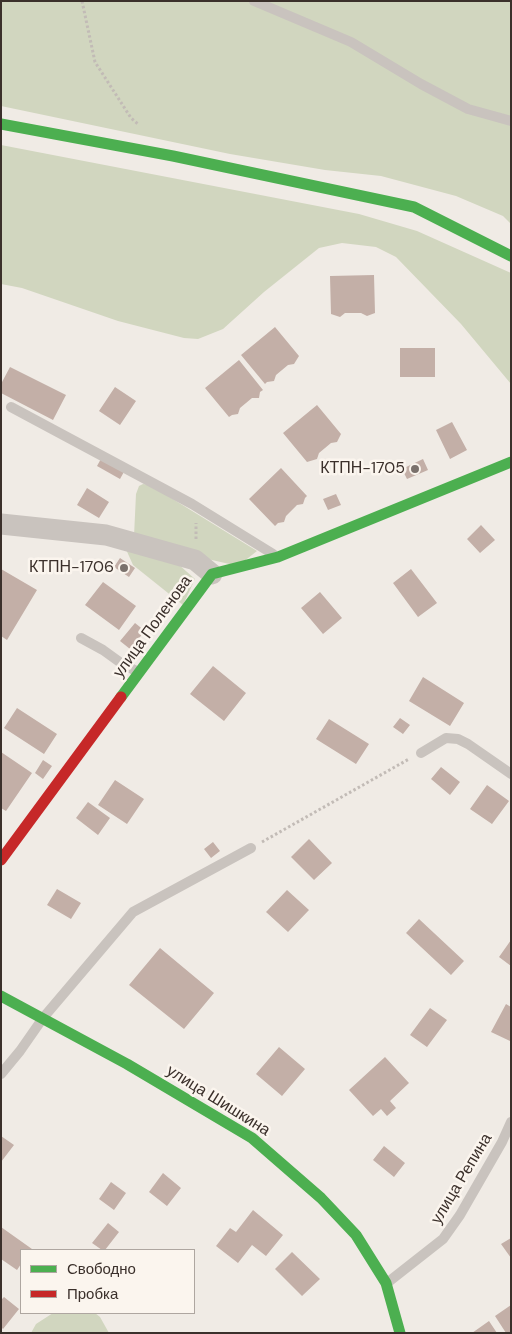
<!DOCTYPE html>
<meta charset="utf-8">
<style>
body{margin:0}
#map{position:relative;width:512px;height:1334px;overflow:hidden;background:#f0ebe5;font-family:"DM Sans",sans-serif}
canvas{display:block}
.frame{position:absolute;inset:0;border:2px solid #3b302b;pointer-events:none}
.legend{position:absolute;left:20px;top:1249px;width:175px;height:65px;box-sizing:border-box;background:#fbf5ee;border:1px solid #aea6a0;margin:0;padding:6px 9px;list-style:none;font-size:15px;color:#3b302b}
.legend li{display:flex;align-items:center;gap:10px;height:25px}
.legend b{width:25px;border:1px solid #aea6a0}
</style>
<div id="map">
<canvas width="512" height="1334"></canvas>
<div class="frame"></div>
<ul class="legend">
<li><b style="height:6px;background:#4caf50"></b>Свободно</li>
<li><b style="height:6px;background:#c62828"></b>Пробка</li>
</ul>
</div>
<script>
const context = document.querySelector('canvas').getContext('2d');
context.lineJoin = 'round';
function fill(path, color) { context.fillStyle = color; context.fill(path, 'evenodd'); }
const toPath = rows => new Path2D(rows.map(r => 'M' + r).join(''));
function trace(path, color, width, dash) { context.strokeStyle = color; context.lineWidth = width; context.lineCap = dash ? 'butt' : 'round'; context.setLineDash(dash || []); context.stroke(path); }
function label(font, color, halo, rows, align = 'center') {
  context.font = font + ' "DM Sans",sans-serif'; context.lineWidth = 5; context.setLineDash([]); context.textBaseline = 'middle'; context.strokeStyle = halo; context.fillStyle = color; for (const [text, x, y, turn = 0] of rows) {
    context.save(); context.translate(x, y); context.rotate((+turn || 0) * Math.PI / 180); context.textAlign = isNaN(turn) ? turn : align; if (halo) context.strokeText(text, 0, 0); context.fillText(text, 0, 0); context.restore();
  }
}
const green = toPath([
 [1,1,511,1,511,224,503,216,456,196,381,176,325,170,230,154,1,106],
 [1,145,359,214,417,231,511,273,511,384,461,324,396,257,376,247,342,243,319,248,264,292,223,329,198,339,184,338,118,321,22,288,1,284],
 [143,484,150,485,257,551,238,566,199,557,134,536,136,494,139,486],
 [125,547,178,564,195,579,183,605,133,565],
 [53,1313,95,1313,100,1317,109,1333,31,1333,36,1324]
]);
const building = toPath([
 [374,275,375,313,367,316,361,313,345,313,340,317,331,314,330,276],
 [275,327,299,356,294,364,288,365,276,375,274,381,267,382,265,384,241,355],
 [400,348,435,348,435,377,400,377],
 [239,360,263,390,260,392,259,398,252,398,240,408,238,414,232,415,229,417,205,388],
 [10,367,66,395,53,420,1,393,1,384],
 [115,387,136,401,120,425,99,411],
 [317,405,341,434,337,442,331,443,319,453,317,459,307,462,283,433],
 [452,422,467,450,450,459,436,430],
 [102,457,125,470,120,479,97,466],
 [423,459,428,470,407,479,402,469],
 [281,468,307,496,305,498,303,504,297,505,286,516,284,522,278,523,275,526,249,499],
 [87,488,109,502,99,518,77,505],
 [336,494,341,505,328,510,323,499],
 [481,525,495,540,480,553,467,539],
 [120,558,135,568,129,577,114,567],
 [1,569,37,590,7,640,1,636],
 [411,569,437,603,418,617,393,583],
 [103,582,136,606,119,630,85,605],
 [320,592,342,618,323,634,301,608],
 [135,623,145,631,130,649,120,641],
 [213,666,246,693,224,721,190,694],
 [423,677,464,703,450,726,409,701],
 [17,708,57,734,44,754,4,728],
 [400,718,410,725,403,734,393,727],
 [329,719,369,744,356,764,316,739],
 [1,752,32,773,6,811,1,808],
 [43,760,52,766,43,779,35,773],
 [441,767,460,782,450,795,431,779],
 [115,780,144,799,127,824,98,805],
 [487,785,509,801,492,824,470,809],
 [88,802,110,818,98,835,76,818],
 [309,839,332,863,314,880,291,857],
 [213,842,220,851,211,858,204,849],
 [57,889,81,903,71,919,47,905],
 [287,890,309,910,288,932,266,912],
 [419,919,464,961,451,975,406,933],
 [511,940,511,966,499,957],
 [160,948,214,993,184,1029,129,985],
 [506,1004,511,1007,510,1041,491,1032],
 [430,1008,447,1020,427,1047,410,1035],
 [279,1047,305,1069,282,1096,256,1074],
 [385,1057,409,1083,390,1101,396,1108,387,1116,381,1109,373,1116,349,1090],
 [1,1136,14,1145,1,1162],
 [384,1146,405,1163,394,1177,373,1160],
 [163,1173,181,1188,167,1206,149,1192],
 [111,1182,126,1193,114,1210,99,1199],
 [253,1210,283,1235,266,1256,252,1245,238,1263,216,1246,230,1228,236,1232],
 [108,1223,119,1232,105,1250,102,1250,92,1243],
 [1,1227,32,1249,21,1250,21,1264,17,1270,1,1259],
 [511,1238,511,1258,501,1244],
 [292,1252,320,1279,302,1296,275,1269],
 [4,1297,19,1309,3,1329,1,1327,1,1300],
 [511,1305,511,1333,506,1333,495,1316],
 [489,1321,497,1333,472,1333]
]);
const path = toPath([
 [82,1,95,62,131,118,139,125],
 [196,539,196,523],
 [262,842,409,759]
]);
const lane = toPath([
 [254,1,351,42,421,84,468,109,511,121],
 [11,407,192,504,273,554],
 [81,638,103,650,121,663,138,672],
 [421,753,446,738,458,739,468,744,511,774],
 [1,1074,20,1051,43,1018,133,912,251,848],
 [387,1283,443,1239,460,1215,502,1142,511,1122]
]);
const street = toPath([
 [1,524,106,535,195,560,212,574]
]);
const fast = toPath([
 [1,124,173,156,414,207,511,256],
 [121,697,212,574,278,557,511,462],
 [1,996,127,1064,252,1138,321,1198,356,1235,386,1283,400,1333]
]);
const jam = toPath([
 [1,860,121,697]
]);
const markers = [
 [415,469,5,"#7a716c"],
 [124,568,5,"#7a716c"]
];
const poiNames = [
 ["КТПН-1705",405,469],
 ["КТПН-1706",114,568]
];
const streetNames = [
 ["улица Поленова",153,627,-54],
 ["улица Шишкина",218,1101,32],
 ["улица Репина",462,1179,-59]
];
fill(green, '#d1d6bf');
fill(building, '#c3afa7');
trace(path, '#c2bbb6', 3, [2.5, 2.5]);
trace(lane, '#c9c3be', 10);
trace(street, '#c9c3be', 21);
trace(fast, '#4caf50', 11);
trace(jam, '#c62828', 11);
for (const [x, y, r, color] of markers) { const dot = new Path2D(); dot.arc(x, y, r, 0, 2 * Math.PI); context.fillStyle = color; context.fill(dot); trace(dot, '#fbf5ee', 2); }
label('16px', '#3b302b', '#fbf5ee', poiNames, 'right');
label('16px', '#3b302b', '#fbf5ee', streetNames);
</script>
